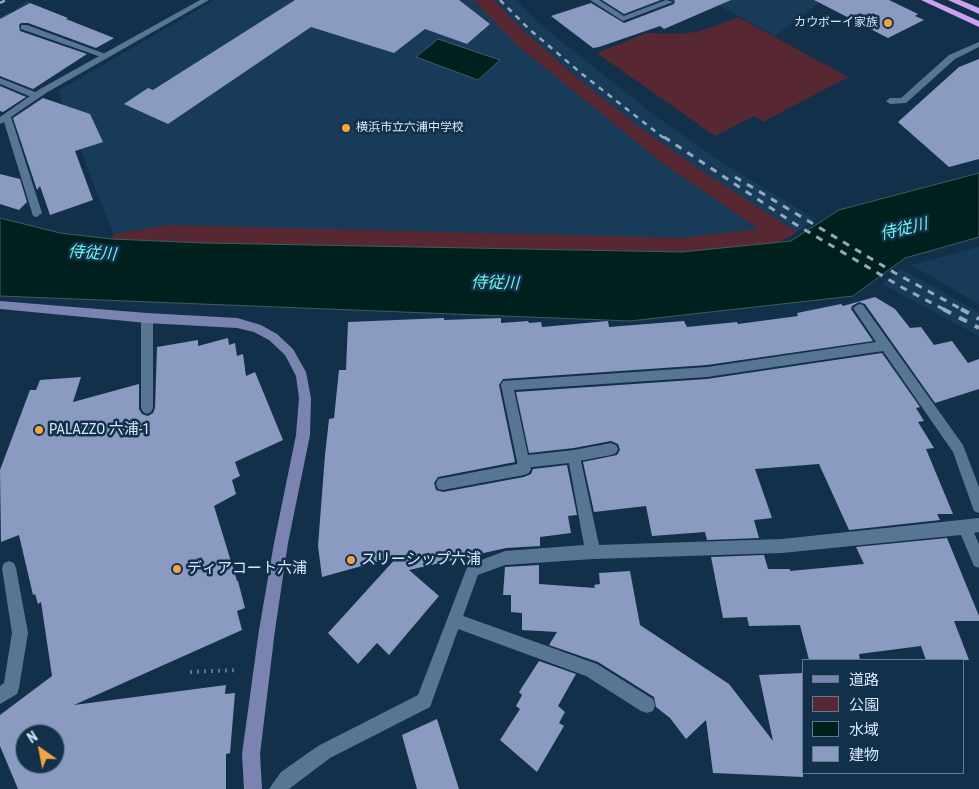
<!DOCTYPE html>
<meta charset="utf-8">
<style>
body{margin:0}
#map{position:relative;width:979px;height:789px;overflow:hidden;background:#13304a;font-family:"Roboto Condensed","Noto Sans JP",sans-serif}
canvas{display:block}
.legend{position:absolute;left:802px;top:659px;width:162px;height:115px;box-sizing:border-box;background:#13304a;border:1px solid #617a90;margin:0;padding:6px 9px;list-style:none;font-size:15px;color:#d7e8f9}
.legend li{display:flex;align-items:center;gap:10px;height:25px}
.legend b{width:25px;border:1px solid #617a90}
.north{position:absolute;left:15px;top:724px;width:50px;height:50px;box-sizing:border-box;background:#13304a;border:1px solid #617a90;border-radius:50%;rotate:327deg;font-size:14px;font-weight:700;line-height:20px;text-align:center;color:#d7e8f9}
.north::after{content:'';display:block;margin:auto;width:18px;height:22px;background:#f3a442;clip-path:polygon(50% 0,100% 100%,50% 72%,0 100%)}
</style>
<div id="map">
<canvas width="979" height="789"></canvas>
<ul class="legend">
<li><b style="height:6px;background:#7b83b0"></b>道路</li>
<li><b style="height:14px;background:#582832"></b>公園</li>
<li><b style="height:14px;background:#00201e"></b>水域</li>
<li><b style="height:14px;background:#8b9ac0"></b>建物</li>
</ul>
<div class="north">N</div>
</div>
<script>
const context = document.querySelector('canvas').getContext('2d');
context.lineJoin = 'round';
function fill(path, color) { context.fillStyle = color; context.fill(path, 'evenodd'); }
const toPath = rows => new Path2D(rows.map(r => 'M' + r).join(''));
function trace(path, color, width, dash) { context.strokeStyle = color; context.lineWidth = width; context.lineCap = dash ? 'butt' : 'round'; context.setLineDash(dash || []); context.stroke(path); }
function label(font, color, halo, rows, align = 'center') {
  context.font = font + ' "Roboto Condensed","Noto Sans JP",sans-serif'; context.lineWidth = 5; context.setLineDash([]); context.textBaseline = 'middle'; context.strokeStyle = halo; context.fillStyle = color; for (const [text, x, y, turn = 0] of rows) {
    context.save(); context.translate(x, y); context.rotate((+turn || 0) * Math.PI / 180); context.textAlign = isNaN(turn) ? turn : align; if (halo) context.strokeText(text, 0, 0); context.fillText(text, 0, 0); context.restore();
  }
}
const built = toPath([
 [215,0,473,0,518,46,665,165,760,230,683,238,169,225,113,234,58,91],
 [494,0,517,0,540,24,654,115,720,161,815,219,797,232,702,171,635,124,576,77,523,30],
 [709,0,823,0,775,36],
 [979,247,979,304,911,265],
 [901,269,979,312,979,336,882,284]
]);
const green = toPath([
 [473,0,494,0,523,30,576,77,635,124,702,171,797,232,780,242,682,252,200,243,112,239,113,234,169,225,683,238,759,229,665,165,518,46],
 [738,17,848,77,763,122,754,116,715,136,597,53,647,33,676,34,696,32,713,27]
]);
const water = toPath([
 [438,39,500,60,478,80,416,57,438,39],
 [979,173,979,237,905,258,853,296,630,321,0,296,0,218,60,233,112,239,205,243,682,252,791,241,839,210,979,173]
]);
const building = toPath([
 [295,0,459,0,490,24,467,44,425,29,394,53,311,27,168,124,124,104,148,88,153,90],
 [602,0,661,0,624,14],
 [673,0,731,0,664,29,660,26,599,47,593,48,551,16,591,3,624,23,674,4,675,1],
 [814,0,889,0,918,14,915,16,924,20,888,38],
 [30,3,68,18,66,19,114,38,96,48,28,23,21,23,19,25,20,31,87,54,33,89,0,76,0,19],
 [979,59,979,159,949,167,898,122,959,67],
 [0,86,26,97,3,112,0,111],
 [43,98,90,114,103,142,75,151,93,200,50,215,40,186,37,190,13,118],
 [0,174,20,179,27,202,19,210,0,204],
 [875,297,895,309,910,328,921,327,934,345,952,341,968,363,979,359,979,389,935,403,865,304,859,302,852,306,851,309,873,341,707,365,503,379,499,385,515,462,438,477,434,483,436,490,443,492,524,477,531,474,533,469,567,465,577,515,568,516,571,533,540,537,540,546,506,548,409,570,439,596,389,655,377,643,358,664,328,633,398,556,322,577,318,546,325,455,329,419,334,418,339,370,346,370,348,322,444,318,444,320,501,318,501,323,528,321,529,323,541,322,542,327,608,321,609,327,684,321,687,327,737,322,738,324,798,316,797,313,841,304,843,306],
 [228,338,229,345,235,343,237,356,243,354,246,376,255,372,283,440,235,462,240,476,232,480,236,494,214,506,237,581,238,581,245,608,237,611,242,630,74,705,226,685,225,694,235,693,230,753,226,754,226,789,18,789,0,746,0,715,52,676,41,602,38,604,35,594,33,595,19,535,1,542,0,470,30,390,36,390,40,380,81,377,73,402,139,384,139,409,142,414,148,416,153,413,155,408,157,347,198,340,198,346],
 [25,734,55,734,55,764,25,764],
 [882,353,920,407,916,408,924,421,918,422,934,448,926,449,953,514,937,514,940,520,849,530,819,464,755,469,772,518,754,520,759,538,707,540,705,532,652,536,646,506,594,512,583,462,617,455,620,450,618,444,611,441,574,448,529,453,516,392,707,379],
 [947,538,979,616,979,621,954,621,969,660,926,660,921,646,859,654,860,660,809,660,800,625,749,626,747,617,723,618,711,557,764,555,768,569,790,569,790,571,864,564,856,547],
 [539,565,539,584,595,588,594,585,600,584,599,573,630,571,640,625,729,684,773,741,759,675,803,673,803,777,713,773,706,720,686,739,670,718,656,707,654,697,598,662,549,645,557,632,522,630,522,613,511,612,511,595,503,595,505,567],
 [539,661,576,674,558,706,565,712,559,723,564,726,537,772,500,740,520,709,516,706,522,695,519,692],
 [437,719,459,789,417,789,402,735]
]);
const pathFar1 = toPath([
 [17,9,29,1],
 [0,18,9,13]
]);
const path = toPath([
 [190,672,237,670]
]);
const lane = toPath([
 [21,25,27,25,111,56,104,58,21,29,21,25],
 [979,42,979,47,955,59,906,103,890,104,886,101,890,98,901,98,949,55,979,42],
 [0,78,40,94,41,96,34,98,0,84,0,78],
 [147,313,153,318,153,408,151,412,147,414,143,412,141,408,141,318,147,313],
 [611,443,616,445,618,449,616,453,611,455,574,462,569,460,567,456,569,452,574,450,611,443],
 [523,456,528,458,531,469,529,473,524,475,443,490,438,489,436,484,438,479,443,478,517,464,518,458,523,456],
 [455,613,597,664,653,699,655,705,653,711,647,713,641,711,586,676,450,626,447,621,450,616,455,613]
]);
const street = toPath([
 [200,0,209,0,46,93,11,117,42,213,37,217,33,216,4,122,0,124,0,117,40,89,200,0],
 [590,0,599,0,624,16,666,0,673,2,623,21,590,0],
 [859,304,863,305,963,445,979,487,979,513,974,511,953,452,883,351,707,377,514,390,528,455,574,450,579,452,599,545,782,539,979,518,979,532,974,533,979,544,979,568,974,566,961,535,782,553,593,559,505,565,478,575,430,707,330,758,289,789,269,789,281,772,318,746,418,695,468,565,505,551,584,545,569,463,523,468,518,466,501,385,503,381,707,367,876,342,853,308,859,304],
 [9,561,14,563,16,568,28,633,19,688,17,694,0,704,0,686,4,683,12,633,2,568,4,563,9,561]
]);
const secondary = toPath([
 [0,301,147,313,237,318,261,325,277,334,293,349,306,372,311,398,310,435,288,543,275,630,260,754,262,789,244,789,242,754,259,630,274,543,296,435,299,398,296,376,285,355,269,340,254,332,237,328,147,323,0,309,0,301]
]);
const highway = toPath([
 [921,0,932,0,979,21,979,27,921,0],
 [948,0,960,0,979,8,979,14,948,0]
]);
const railFar2 = toPath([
 [500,0,529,29,582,74,665,139],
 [0,3,6,0]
]);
const railFar1 = toPath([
 [664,137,795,224,903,288,945,310],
 [735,177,895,273,963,310]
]);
const rail = toPath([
 [943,309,979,328],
 [961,309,979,319]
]);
const markers = [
 [888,23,5,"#f3a442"],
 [346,128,5,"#f3a442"],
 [39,430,5,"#f3a442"],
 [351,560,5,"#f3a442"],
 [177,569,5,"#f3a442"]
];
const farPoinames = [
 ["カウボーイ家族",878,23],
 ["横浜市立六浦中学校",356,128,"left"]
];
const poiNames = [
 ["PALAZZO 六浦-1",49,430],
 ["スリーシップ六浦",361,560],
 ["ディアコート六浦",187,569]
];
const waterNames = [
 ["侍従川",904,230,-13],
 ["侍従川",92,254,4],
 ["侍従川",495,284,1]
];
fill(built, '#183b59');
fill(green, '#582832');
fill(water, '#00201e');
trace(water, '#405c60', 1);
fill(building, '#8b9ac0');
trace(pathFar1, '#5d758c', 2, [0.5, 2.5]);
trace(path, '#5d758c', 4, [2, 5]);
fill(lane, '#587694');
fill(street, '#587694');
fill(secondary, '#7b83b0');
fill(highway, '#cca1f1');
trace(railFar2, '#95aabe', 2.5, [5.5, 5.5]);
trace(railFar1, '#95aabe', 3, [7, 7]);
trace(rail, '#95aabe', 4, [9, 9]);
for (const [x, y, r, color] of markers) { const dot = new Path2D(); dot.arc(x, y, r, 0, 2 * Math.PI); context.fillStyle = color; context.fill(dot); trace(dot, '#13304a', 2); }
label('12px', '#d7e8f9', '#13304a', farPoinames, 'right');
label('15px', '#d7e8f9', '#13304a', poiNames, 'left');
label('italic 16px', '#68f8ed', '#13304a', waterNames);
</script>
